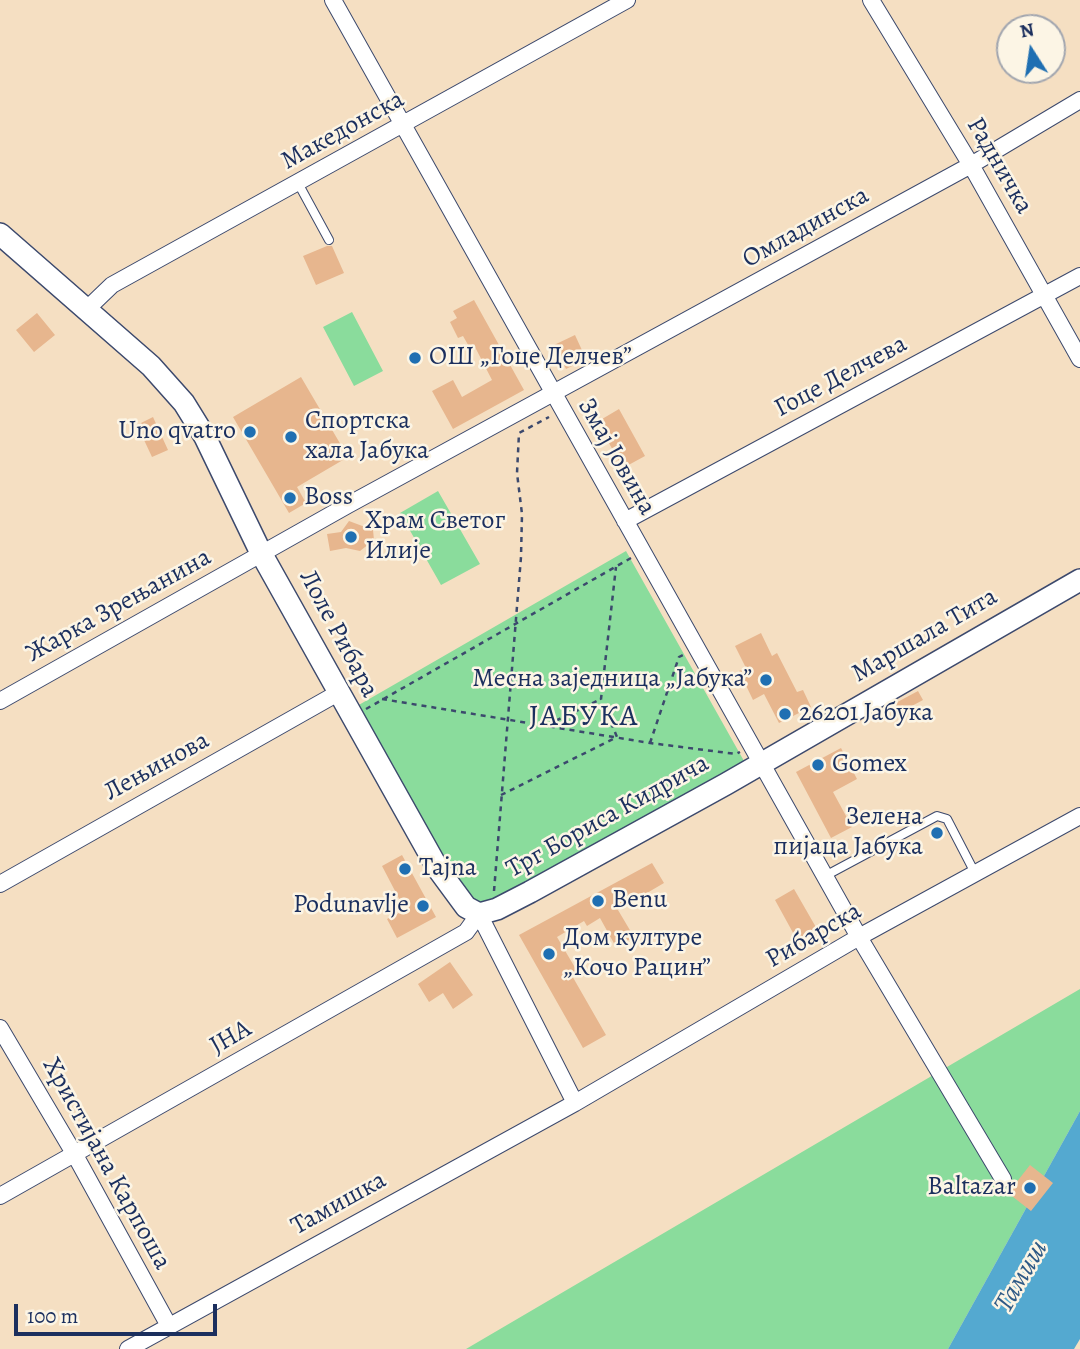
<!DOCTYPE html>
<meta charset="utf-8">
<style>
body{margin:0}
#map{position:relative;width:1080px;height:1349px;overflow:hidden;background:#f5dfc2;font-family:Alegreya,serif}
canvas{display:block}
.north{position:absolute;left:996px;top:14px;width:70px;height:70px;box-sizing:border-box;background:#fcf5e5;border:2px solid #a2a6af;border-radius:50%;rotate:348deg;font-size:19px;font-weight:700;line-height:28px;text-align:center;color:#1b2f5e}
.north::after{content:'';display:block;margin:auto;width:24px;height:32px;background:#1f6fb2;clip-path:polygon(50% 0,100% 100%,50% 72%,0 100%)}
.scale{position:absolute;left:14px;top:1304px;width:203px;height:32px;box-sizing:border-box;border:4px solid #1b2f5e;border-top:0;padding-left:9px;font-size:21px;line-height:24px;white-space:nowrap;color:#1b2f5e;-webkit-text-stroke:5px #fcf5e5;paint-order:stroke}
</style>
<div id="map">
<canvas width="1080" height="1349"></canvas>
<div class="north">N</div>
<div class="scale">100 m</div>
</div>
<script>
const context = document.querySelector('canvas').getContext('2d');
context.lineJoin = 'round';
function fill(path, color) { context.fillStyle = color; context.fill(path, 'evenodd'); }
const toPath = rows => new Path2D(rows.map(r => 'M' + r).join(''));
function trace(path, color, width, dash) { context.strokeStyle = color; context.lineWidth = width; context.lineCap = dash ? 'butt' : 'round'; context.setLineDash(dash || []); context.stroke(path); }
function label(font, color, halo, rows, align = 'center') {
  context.font = font + ' Alegreya,serif'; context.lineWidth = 5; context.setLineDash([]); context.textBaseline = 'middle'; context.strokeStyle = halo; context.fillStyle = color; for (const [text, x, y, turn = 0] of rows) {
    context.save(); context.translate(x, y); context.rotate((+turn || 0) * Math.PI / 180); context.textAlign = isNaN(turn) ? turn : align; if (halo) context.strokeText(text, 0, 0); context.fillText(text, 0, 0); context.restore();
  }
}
const green = toPath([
 [352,312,383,371,354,386,323,327],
 [438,491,480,564,441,585,400,513],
 [626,551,744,761,496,903,480,905,465,896,357,706],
 [1080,989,1080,1111,948,1349,466,1349]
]);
const water = toPath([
 [1080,1111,1080,1339,1074,1349,948,1349]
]);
const building = toPath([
 [327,246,332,246,344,273,316,285,303,256],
 [474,300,524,390,453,429,432,391,453,380,462,397,492,380,475,347,471,350,463,336,458,338,450,322,457,318,453,311],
 [37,313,55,335,34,352,16,330],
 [575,335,586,359,566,369,554,345],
 [301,377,348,457,297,487,306,503,289,513,233,417],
 [619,409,645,456,623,468,597,422],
 [153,417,168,450,152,457,137,425],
 [349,521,373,530,374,540,360,551,346,548,330,551,327,534,341,532],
 [761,633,772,656,777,653,797,692,803,690,811,707,779,723,764,694,753,700,739,671,746,668,735,646],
 [918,691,923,700,895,715,890,706],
 [841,748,857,779,833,792,852,827,831,838,796,772],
 [402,855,436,917,397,938,387,919,405,910,382,866],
 [652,863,664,883,618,910,634,937,616,947,600,918,587,926,584,921,557,937,577,971,571,974,606,1035,583,1048,519,935],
 [794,889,817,929,797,940,775,900],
 [450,962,473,995,453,1009,443,993,429,1002,418,984],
 [1030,1165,1053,1183,1031,1211,1008,1193]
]);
const path = toPath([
 [382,699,650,743,736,754,740,752],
 [366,709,631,558],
 [547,725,601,699],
 [650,743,679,657,683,655],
 [501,795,617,737,601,699,616,567],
 [494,891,521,557,522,514,517,473,519,433,549,417]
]);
const lane = toPath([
 [298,183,329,240],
 [825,876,937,816,947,819,975,873]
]);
const street = toPath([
 [333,0,859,937,1003,1179],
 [871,0,971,165,1080,359],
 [87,309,112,285,627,0],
 [625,521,1080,276],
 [0,701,348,505,971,165,1080,100],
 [0,884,338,693],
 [0,1028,75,1155,169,1326],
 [0,1196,466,932,479,914,575,1103],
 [128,1349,575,1103,859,937,1080,816]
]);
const secondary = toPath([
 [0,234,151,366,184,403,205,437,261,553,438,869,466,907,479,914,497,909,530,892,726,784,1080,580]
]);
const markers = [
 [415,358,7,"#1f6fb2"],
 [250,432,7,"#1f6fb2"],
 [291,437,7,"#1f6fb2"],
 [290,498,7,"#1f6fb2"],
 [351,537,7,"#1f6fb2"],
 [766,680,7,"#1f6fb2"],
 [785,714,7,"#1f6fb2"],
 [818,765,7,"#1f6fb2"],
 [937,833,7,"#1f6fb2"],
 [405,869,7,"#1f6fb2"],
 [598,901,7,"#1f6fb2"],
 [423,906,7,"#1f6fb2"],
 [549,954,7,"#1f6fb2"],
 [1030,1188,7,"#1f6fb2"]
];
const streetNames = [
 ["Македонска",343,131,-29],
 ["Радничка",999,166,60],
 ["Омладинска",806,228,-29],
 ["Гоце Делчева",841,377,-28],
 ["Змај Јовина",616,457,60],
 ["Жарка Зрењанина",119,606,-29],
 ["Лоле Рибара",338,634,62],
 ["Маршала Тита",925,636,-30],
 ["Лењинова",157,767,-29],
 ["Трг Бориса Кидрича",608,817,-29],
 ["Рибарска",814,936,-30],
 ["ЈНА",231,1038,-30],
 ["Христијана Карпоша",106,1164,61],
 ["Тамишка",339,1204,-29]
];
const poiNames = [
 ["ОШ „Гоце Делчев”",429,358],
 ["Спортска",305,422],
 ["хала Јабука",305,452],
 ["Uno qvatro",236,432,"right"],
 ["Boss",304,498],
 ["Храм Светог",365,522],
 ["Илије",365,552],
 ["Месна заједница „Јабука”",752,680,"right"],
 ["26201 Јабука",799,714],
 ["Gomex",832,765],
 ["Зелена",923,818,"right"],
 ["пијаца Јабука",923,848,"right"],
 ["Tajna",419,869],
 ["Benu",612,901],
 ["Podunavlje",409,906,"right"],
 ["Дом културе",563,939],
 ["„Кочо Рацин”",563,969],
 ["Baltazar",1016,1188,"right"]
];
const waterNames = [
 ["Тамиш",1022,1277,-60]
];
const quarterNames = [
 ["ЈАБУКА",584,718]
];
fill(green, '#8adc9c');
fill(water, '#54a9d0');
fill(building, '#e7b68e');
trace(lane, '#3c496d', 10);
trace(street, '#3c496d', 18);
trace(secondary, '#3c496d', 24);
trace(path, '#3c496d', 2.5, [5, 5]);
trace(lane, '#fff', 8);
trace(street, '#fff', 16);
trace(secondary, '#fff', 21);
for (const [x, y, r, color] of markers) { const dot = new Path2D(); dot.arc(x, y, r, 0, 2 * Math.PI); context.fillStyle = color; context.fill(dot); trace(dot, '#fcf5e5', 2.5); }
label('26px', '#1b2f5e', '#fcf5e5', streetNames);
label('26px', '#1b2f5e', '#fcf5e5', poiNames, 'left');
label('italic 28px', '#2f5a86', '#fcf5e5', waterNames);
context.letterSpacing = '2px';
label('30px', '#1b2f5e', '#fcf5e5', quarterNames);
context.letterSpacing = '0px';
</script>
